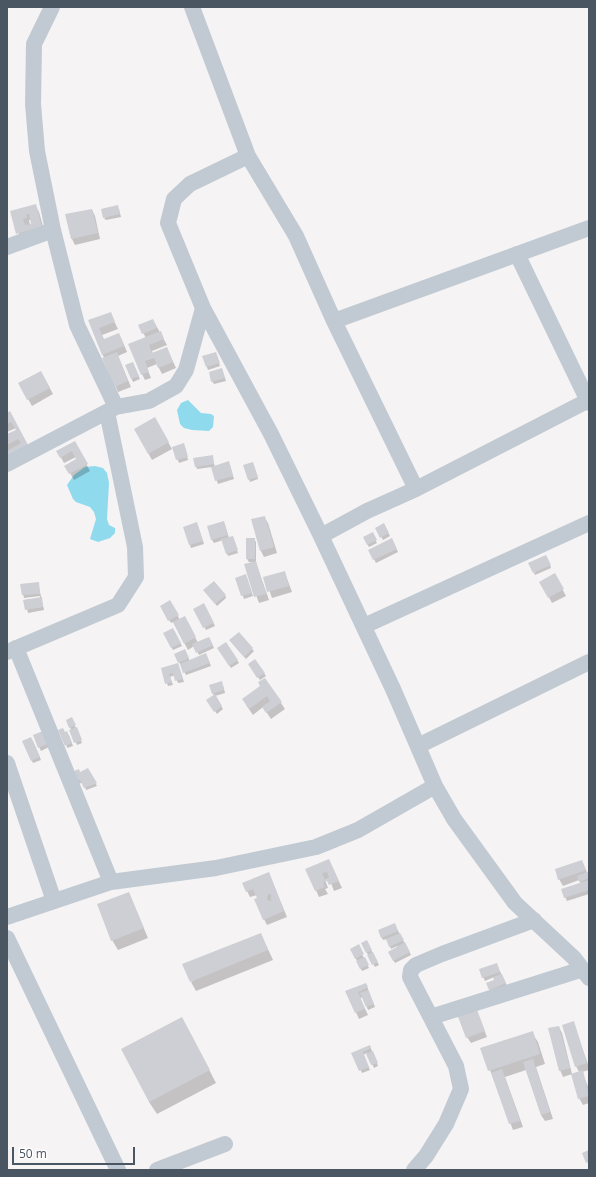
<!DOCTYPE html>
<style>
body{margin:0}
#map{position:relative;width:596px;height:1177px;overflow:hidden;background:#f5f3f3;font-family:"Open Sans",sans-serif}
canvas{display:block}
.frame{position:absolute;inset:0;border:8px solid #4a5661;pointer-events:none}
.scale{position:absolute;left:12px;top:1147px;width:123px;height:18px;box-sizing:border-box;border:2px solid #4a5661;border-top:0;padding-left:5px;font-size:12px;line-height:14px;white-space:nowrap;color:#4a5661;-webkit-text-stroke:3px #fff;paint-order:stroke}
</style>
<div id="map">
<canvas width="596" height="1177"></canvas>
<div class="frame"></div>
<div class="scale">50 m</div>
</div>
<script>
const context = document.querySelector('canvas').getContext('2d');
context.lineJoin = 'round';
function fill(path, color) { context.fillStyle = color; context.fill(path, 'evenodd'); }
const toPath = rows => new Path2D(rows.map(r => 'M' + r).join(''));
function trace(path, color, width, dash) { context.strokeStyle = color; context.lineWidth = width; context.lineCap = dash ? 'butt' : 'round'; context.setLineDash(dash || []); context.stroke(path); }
const water = toPath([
 [188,400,201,413,211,414,214,416,213,427,209,431,192,430,184,428,180,424,177,410,181,403],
 [95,466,103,468,107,473,109,483,107,519,109,525,115,528,115,533,110,538,98,542,90,539,96,519,94,512,90,507,76,502,73,499,67,485,74,475,85,467]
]);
const shadow = toPath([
 [35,205,39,212,45,233,21,240,12,212],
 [29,220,31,220,32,225,30,225],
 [119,209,121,217,106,220,104,218],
 [92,210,95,216,100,239,75,245,72,239],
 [110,313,118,329,102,335,104,340,119,334,122,340,127,352,118,356,131,387,118,392,89,321],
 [153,320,167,345,152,351,153,354,167,348,176,368,162,374,157,364,147,368,151,378,145,380,142,374,146,338,139,325],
 [217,356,220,366,208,370,203,357],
 [126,366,134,366,140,379,133,382],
 [222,369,226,381,214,384,212,381],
 [41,372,53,394,32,406,19,383],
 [7,414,31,451,7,459,7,436,17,430,16,428,7,432],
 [155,419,172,449,152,460,135,429],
 [185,447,188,460,179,463,173,448],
 [78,448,90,471,74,480,66,466,77,459,76,457,64,463,58,452],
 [212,456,215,467,230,465,234,479,218,484,212,467,197,469,196,466],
 [254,466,258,479,250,482,249,479],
 [264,517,268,523,277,553,264,557,261,551],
 [225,525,229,538,234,540,238,553,228,556,223,540,214,543,212,540,208,527],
 [384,525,390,536,383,540,377,528],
 [198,526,204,544,191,548,190,545],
 [372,534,377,543,369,547,364,538],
 [254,539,256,542,256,563,269,600,259,603,245,565,254,562,249,562,247,559],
 [392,540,398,552,376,563,370,551],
 [548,559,551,568,535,575,534,573],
 [285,573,292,592,272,598,265,578],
 [555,575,566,596,552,603,541,582],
 [237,578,247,578,253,596,244,599],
 [38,583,44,610,28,613,25,600,40,598,40,596,24,598,21,585],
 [206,593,225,595,226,598,217,606],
 [170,601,180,620,188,623,198,643,209,638,214,648,199,655,194,646,188,650,173,622,171,623,161,606],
 [204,605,215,626,206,630,195,609],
 [173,629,182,646,173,650,164,634],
 [226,643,239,663,231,668,218,648],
 [232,643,252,649,254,651,246,659],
 [184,650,190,661,207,657,211,666,186,675,179,662],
 [255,660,266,676,260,680,249,664],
 [178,664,184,682,178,683,175,675,170,677,173,685,168,686,162,669],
 [265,679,285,709,271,719,263,707,253,715,246,705],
 [223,685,225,693,215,696,223,709,217,714,208,700,214,696,213,693],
 [73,721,82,743,77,745,70,727],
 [43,733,49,747,41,751,34,736],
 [65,734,69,735,73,746,67,748],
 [33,741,41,760,33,763,32,761],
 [88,770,97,786,86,790,83,782,79,784,77,781,80,773],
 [329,860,342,888,334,891,329,878,325,880,328,888,325,889,328,894,319,897,307,870],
 [582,861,589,877,589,894,567,901,562,890,581,884,579,880,563,886,559,879],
 [269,873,287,917,267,925,264,919,257,895,250,897,247,891],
 [129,893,148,938,118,950,112,940],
 [396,927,411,955,395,963,389,952,398,948,397,946,391,949,387,939,383,940,379,931],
 [261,934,273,960,196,991,191,982],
 [367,942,379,965,375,967,367,953],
 [358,946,369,968,362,971,351,949],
 [498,967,507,986,490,990,488,984,496,980,494,977,485,981,480,970],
 [366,984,375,1007,368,1010,363,997,360,998,368,1015,359,1019,347,992],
 [476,1009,487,1037,471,1043,467,1037],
 [573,1022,589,1067,589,1070,582,1072,589,1089,589,1103,583,1105,579,1098,572,1074,563,1077,560,1070,559,1027,562,1033,572,1074,579,1072,576,1066],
 [189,1031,216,1083,157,1114,149,1102],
 [532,1033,538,1042,545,1064,536,1067,553,1119,545,1121,541,1115,526,1070,505,1077,523,1127,513,1130,482,1049],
 [370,1046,378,1066,374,1068,367,1053,363,1055,370,1070,362,1073,353,1053]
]);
const building = toPath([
 [36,204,42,227,16,234,10,211],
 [26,214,29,214,31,224,25,225,23,219,27,218],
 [118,205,120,214,103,218,101,209],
 [92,209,98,233,71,239,65,214],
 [111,312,115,322,99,328,104,339,119,333,124,346,102,355,88,320],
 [153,319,157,328,142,334,138,325],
 [161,331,164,339,149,345,152,353,167,347,173,362,158,368,154,358,145,361,149,372,141,375,128,344],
 [117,352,128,381,114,387,102,358],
 [216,352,220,363,206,367,202,356],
 [133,362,139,376,131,379,125,365],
 [222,368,225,378,211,382,209,372],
 [41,371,50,388,27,400,18,383],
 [10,411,28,445,7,456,7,451,21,443,18,439,7,445,7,434,16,430,11,422,7,424,7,413],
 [155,417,169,442,148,454,134,429],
 [75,441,88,464,69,474,64,466,76,459,72,451,60,458,56,451],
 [184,443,188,457,176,460,172,447],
 [213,455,214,464,195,467,193,458],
 [229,461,233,476,215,481,211,467],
 [253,462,258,477,248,480,243,465],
 [265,516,274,547,260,551,251,519],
 [224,521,228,535,211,540,207,526],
 [197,522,203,541,189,545,183,527],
 [384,523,389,533,380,538,375,528],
 [373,532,377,540,367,545,363,537],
 [233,536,238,550,226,554,221,539],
 [246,538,255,538,255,559,246,559],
 [392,538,397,549,373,560,368,550],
 [546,555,551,565,533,573,528,563],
 [256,561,266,594,254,597,244,564],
 [285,571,289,586,267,592,263,577],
 [555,573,564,589,548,598,539,582],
 [246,574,252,593,241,596,235,578],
 [214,581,226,595,215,604,203,590],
 [39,582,40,594,22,595,20,584],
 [42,597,43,607,25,610,23,600],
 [170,600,179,615,168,621,160,606],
 [204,603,214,623,203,628,193,609],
 [185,616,196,637,184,644,173,622],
 [173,628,181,643,171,648,163,633],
 [239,632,253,648,244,657,229,640],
 [209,637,213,645,196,653,192,644],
 [226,642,238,660,229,666,217,648],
 [185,649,189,658,178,663,174,654],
 [206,653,210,663,183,673,180,664],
 [255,659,265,673,257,678,248,664],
 [178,663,183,679,175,681,173,673,169,674,172,682,165,684,161,668],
 [265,678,282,702,266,713,262,707,270,701,267,696,249,709,242,699,260,686,258,682],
 [222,681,224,690,212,694,209,685],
 [215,694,222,706,214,712,206,700],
 [72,717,76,725,69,728,66,720],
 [77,727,82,740,74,743,69,730],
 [63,728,65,732,67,731,72,743,65,746,58,730],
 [43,731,48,744,38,748,33,735],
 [31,737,40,757,31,761,22,741],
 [88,768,97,783,84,788,80,780,76,781,74,771,79,769,80,772],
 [329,859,339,881,329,885,327,881,323,882,325,887,315,891,305,869],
 [327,872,329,878,325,880,322,873],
 [582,860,586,870,558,880,555,869],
 [269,872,284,911,263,920,254,899,257,898,253,889,246,892,242,883],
 [268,894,271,894,271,901,267,900],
 [588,872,589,878,579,882,577,876],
 [589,880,589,890,564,898,561,889],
 [129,892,144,928,111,941,97,904],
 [395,923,398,931,381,938,378,930],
 [261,933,268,950,190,982,182,964],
 [400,933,404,940,389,947,386,939],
 [367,940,372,950,366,953,361,943],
 [405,942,410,952,393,961,388,952],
 [359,944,364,954,355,959,350,949],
 [373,952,378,962,372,965,367,955],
 [365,957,369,965,360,969,356,961],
 [497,963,500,972,482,978,479,969],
 [502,974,506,983,489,990,486,983,494,980,493,977],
 [366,983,368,987,358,992,365,1009,355,1013,345,991],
 [368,990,374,1004,366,1007,360,993],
 [476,1007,485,1031,466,1038,457,1014],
 [182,1017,210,1070,149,1102,121,1049],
 [574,1021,587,1063,575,1067,562,1025],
 [559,1026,570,1068,559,1071,548,1028],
 [533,1031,540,1054,488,1071,480,1048],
 [370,1045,371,1048,363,1052,369,1067,359,1071,351,1053],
 [373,1051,378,1063,371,1065,366,1054],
 [533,1059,550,1112,541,1115,523,1062],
 [502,1069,520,1121,509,1124,491,1073],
 [583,1070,589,1096,578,1099,571,1074],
 [589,1150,589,1162,586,1163,582,1153]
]);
const minor = toPath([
 [52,7,34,44,33,104,37,151,53,230,77,325,116,407],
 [192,7,248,156,296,236,334,321,416,489,367,511,321,536,393,689,435,786,454,819,515,903,574,958,589,978],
 [248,156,190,184,174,199,168,223,203,308,271,434,321,536],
 [7,247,53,230],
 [517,254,589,403],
 [334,321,589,228],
 [7,464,116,407,149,401,176,386,186,370,203,308],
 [416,489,587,401],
 [364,626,589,523],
 [16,648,111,882],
 [7,652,118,605,136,577,135,547,107,412],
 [418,746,589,662],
 [7,763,54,901],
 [7,917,111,882,216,868,316,847,358,830,435,786],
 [7,938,118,1170],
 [431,1017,583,969],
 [157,1170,225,1144],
 [414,1170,426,1156,446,1124,461,1089,456,1066,410,977,411,970,416,965,442,954,534,920]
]);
fill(water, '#90daee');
fill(shadow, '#0003');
fill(building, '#cdcfd5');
trace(minor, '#c1cad2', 16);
</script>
